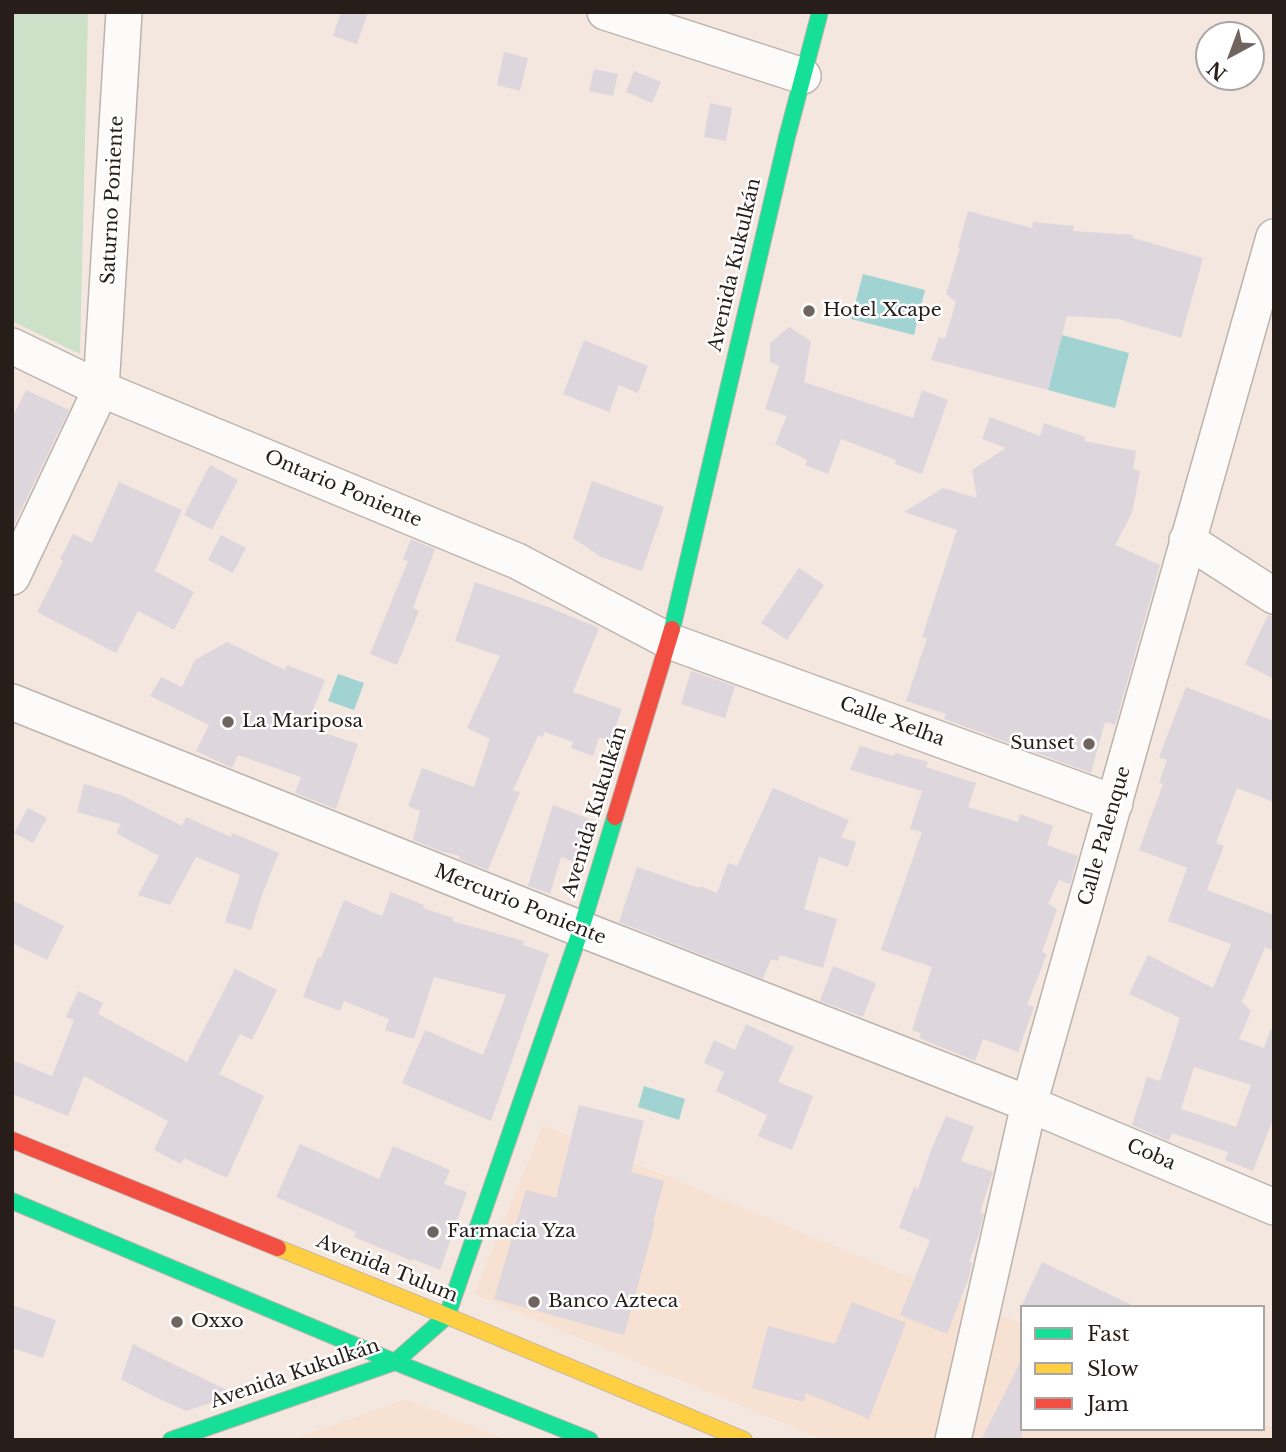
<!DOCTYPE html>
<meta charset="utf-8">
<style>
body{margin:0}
#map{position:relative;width:1286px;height:1452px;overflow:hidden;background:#f4e7df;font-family:"Libre Baskerville",serif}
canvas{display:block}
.frame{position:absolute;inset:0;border:14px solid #271e19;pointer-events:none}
.legend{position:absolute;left:1020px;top:1305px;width:245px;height:126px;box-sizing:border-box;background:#fff;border:2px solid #a9a5a3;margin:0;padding:9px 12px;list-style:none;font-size:21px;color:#271e19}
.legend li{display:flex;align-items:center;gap:14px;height:35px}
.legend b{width:35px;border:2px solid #a9a5a3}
.north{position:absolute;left:1195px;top:21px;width:70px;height:70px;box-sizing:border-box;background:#fff;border:2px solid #a9a5a3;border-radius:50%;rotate:221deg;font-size:19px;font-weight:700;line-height:28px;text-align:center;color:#271e19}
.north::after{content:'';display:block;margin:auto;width:24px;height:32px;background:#6f645e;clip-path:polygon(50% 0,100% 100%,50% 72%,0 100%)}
</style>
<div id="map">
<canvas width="1286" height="1452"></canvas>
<div class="frame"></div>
<ul class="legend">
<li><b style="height:9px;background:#16e098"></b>Fast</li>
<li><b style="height:9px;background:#ffcf43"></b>Slow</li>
<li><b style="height:9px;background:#f24e42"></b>Jam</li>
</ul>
<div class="north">N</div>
</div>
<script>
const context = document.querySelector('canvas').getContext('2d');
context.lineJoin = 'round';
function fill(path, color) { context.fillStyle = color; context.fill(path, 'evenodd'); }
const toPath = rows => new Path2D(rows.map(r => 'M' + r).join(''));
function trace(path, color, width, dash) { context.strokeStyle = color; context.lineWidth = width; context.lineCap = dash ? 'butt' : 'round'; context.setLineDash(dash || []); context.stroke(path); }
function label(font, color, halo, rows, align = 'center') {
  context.font = font + ' "Libre Baskerville",serif'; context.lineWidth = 5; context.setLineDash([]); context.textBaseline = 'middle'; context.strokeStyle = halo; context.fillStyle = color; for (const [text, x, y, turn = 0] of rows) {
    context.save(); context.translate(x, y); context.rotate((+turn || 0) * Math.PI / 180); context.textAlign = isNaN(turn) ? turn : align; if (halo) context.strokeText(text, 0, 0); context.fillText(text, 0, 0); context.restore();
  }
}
const built = toPath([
 [543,1125,1022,1324,1022,1429,1263,1429,1263,1424,1274,1428,1274,1440,824,1440,474,1294],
 [406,1399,506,1440,292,1440]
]);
const green = toPath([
 [12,12,88,12,80,354,12,321]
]);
const water = toPath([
 [863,274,925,290,914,335,851,319],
 [1062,335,1129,353,1115,408,1048,390],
 [338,674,364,683,354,710,328,701],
 [644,1086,685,1099,679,1120,638,1107]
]);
const building = toPath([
 [341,12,368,12,357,44,333,36],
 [504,52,528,58,520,91,497,85],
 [594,69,618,74,613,96,589,91],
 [634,71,661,82,652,103,626,92],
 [710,103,732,108,726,141,704,137],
 [968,211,1032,228,1033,222,1074,226,1073,231,1133,235,1133,238,1203,258,1181,338,1118,319,1067,316,1048,390,931,360,939,337,945,339,956,302,946,294,960,248,958,247],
 [789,327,811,341,804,382,913,418,922,390,948,400,922,474,895,464,896,460,841,439,828,474,805,465,807,460,775,444,787,416,765,409,779,366,770,362,770,343],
 [584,340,648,366,638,393,619,385,609,412,563,394],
 [26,390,69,410,12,529,12,418],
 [990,417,1040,436,1044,423,1085,437,1084,441,1136,451,1133,469,1140,471,1132,513,1115,545,1160,565,1115,725,1105,722,1091,773,944,719,946,714,906,701,927,638,922,637,957,530,904,512,943,488,977,498,972,470,1006,448,982,439],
 [210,465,238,480,212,530,184,515],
 [592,481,664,507,642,571,601,557,573,538],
 [119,482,182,510,155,571,194,592,174,630,138,611,116,653,37,612,63,561,60,559,73,534,92,543],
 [221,535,246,548,233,573,208,560],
 [411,539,435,549,413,608,419,611,397,665,370,654,408,561,403,559],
 [799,568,824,585,787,640,761,623],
 [475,582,548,607,599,628,573,692,622,709,610,741,599,737,593,756,571,748,573,742,545,732,542,737,538,736,513,790,520,792,488,870,459,859,460,856,440,851,413,840,420,811,408,806,422,768,474,787,490,739,467,728,500,656,455,641],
 [1268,615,1274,616,1274,679,1245,664],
 [227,642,285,670,287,665,325,680,306,727,358,744,336,809,295,793,301,777,238,755,232,768,196,751,209,725,150,696,161,677,182,687,195,660],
 [691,671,735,686,725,718,681,704],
 [1186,687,1274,721,1274,802,1237,788,1216,843,1224,846,1207,890,1274,915,1274,951,1265,947,1242,1002,1251,1011,1239,1039,1264,1048,1271,1029,1274,1030,1274,1117,1253,1171,1225,1160,1228,1152,1172,1133,1169,1141,1132,1125,1147,1077,1160,1081,1180,1018,1129,994,1148,955,1213,988,1231,944,1168,921,1187,868,1139,850,1163,784,1159,783,1167,760,1159,757],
 [1194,1067,1251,1085,1236,1127,1181,1109],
 [860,746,894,756,895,753,928,762,926,767,976,783,968,807,1018,822,1020,814,1053,826,1047,845,1078,856,1070,884,1059,880,1048,904,1057,909,1042,952,1047,954,1027,1005,1034,1007,1018,1052,983,1039,975,1061,919,1038,921,1033,912,1030,932,967,881,950,922,832,910,829,922,791,850,770],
 [84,784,121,795,182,826,186,817,231,837,233,833,279,853,263,892,251,930,225,922,240,875,196,857,170,905,138,895,159,856,116,833,121,824,77,812],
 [773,788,849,820,841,837,856,842,848,867,819,857,804,909,837,919,823,968,780,955,778,961,771,959,763,979,619,922,637,867,699,888,700,886,717,893,728,863,737,866],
 [553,805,592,820,577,863,561,857,550,894,528,886],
 [28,808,47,818,33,843,14,833],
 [391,892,424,905,423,908,453,918,452,921,524,941,523,945,549,954,491,1121,402,1083,425,1030,483,1055,506,995,434,977,414,1039,385,1030,389,1019,344,1001,340,1011,303,997,318,957,321,958,344,900,382,916],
 [12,900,64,926,47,960,12,943],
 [833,966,876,983,863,1017,820,1001],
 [235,969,277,990,252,1040,240,1034,219,1074,264,1096,227,1178,184,1158,181,1164,154,1150,168,1121,84,1076,68,1116,12,1094,12,1060,52,1076,74,1020,66,1017,78,991,103,1003,98,1014,187,1062],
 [746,1024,794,1047,778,1082,813,1096,792,1150,758,1136,767,1115,716,1091,724,1072,704,1063,714,1040,735,1050],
 [579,1105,644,1121,631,1172,664,1181,653,1223,655,1223,624,1335,494,1299,526,1190,556,1198],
 [946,1116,974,1127,961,1161,993,1172,980,1212,984,1214,979,1234,969,1262,972,1263,969,1277,947,1334,900,1315,930,1240,899,1228,914,1187,918,1189,931,1150],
 [300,1144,379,1179,393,1146,450,1170,444,1184,467,1192,440,1270,413,1259,412,1261,354,1237,356,1232,276,1197],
 [1042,1262,1136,1307,1021,1307],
 [852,1302,906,1323,869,1419,806,1393,804,1402,752,1388,768,1326,835,1344],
 [12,1305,56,1320,43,1358,12,1348],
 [133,1344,169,1362,233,1393,231,1396,186,1411,153,1396,121,1379],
 [1022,1359,1022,1440,981,1440]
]);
const street = toPath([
 [605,12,803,76],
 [12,346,101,389,517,561,669,641,1115,803],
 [1187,540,1274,596],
 [12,577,101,389,124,12],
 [12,702,581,929,1029,1104,1274,1207],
 [953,1440,1029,1104,1274,237]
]);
const fast = toPath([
 [672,629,787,137,820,12],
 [12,1201,395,1362,590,1440],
 [171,1440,395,1362,447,1316,581,929,615,817]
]);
const slow = toPath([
 [278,1248,447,1316,744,1440]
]);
const jam = toPath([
 [615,817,672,629],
 [12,1140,278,1248]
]);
const markers = [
 [809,311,7,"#6f645e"],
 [228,722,7,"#6f645e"],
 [1089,744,7,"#6f645e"],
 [433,1232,7,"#6f645e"],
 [534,1302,7,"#6f645e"],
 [177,1322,7,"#6f645e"]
];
const streetNames = [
 ["Saturno Poniente",113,200,-87],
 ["Avenida Kukulkán",735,265,-77],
 ["Ontario Poniente",343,489,23],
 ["Calle Xelha",892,722,20],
 ["Avenida Kukulkán",595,812,-73],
 ["Calle Palenque",1105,836,-74],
 ["Mercurio Poniente",520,905,22],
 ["Coba",1151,1155,23],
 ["Avenida Tulum",387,1269,22],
 ["Avenida Kukulkán",295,1374,-19]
];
const poiNames = [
 ["Hotel Xcape",823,311],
 ["La Mariposa",242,722],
 ["Sunset",1075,744,"right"],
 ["Farmacia Yza",447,1232],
 ["Banco Azteca",548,1302],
 ["Oxxo",191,1322]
];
fill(built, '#f7e1d2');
fill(green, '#cce1c8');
fill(water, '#a0d3d2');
fill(building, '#ddd6dd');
trace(street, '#bdb3ad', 38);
trace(fast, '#bdb3ad', 18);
trace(slow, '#bdb3ad', 18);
trace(jam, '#bdb3ad', 18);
trace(street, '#fdfbfa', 35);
trace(fast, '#16e098', 16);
trace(slow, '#ffcf43', 16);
trace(jam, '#f24e42', 16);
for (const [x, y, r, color] of markers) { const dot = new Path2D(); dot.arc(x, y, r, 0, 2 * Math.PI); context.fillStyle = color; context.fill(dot); trace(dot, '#fff', 2.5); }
label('19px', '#271e19', '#fff', streetNames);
label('19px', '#271e19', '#fff', poiNames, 'left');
</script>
